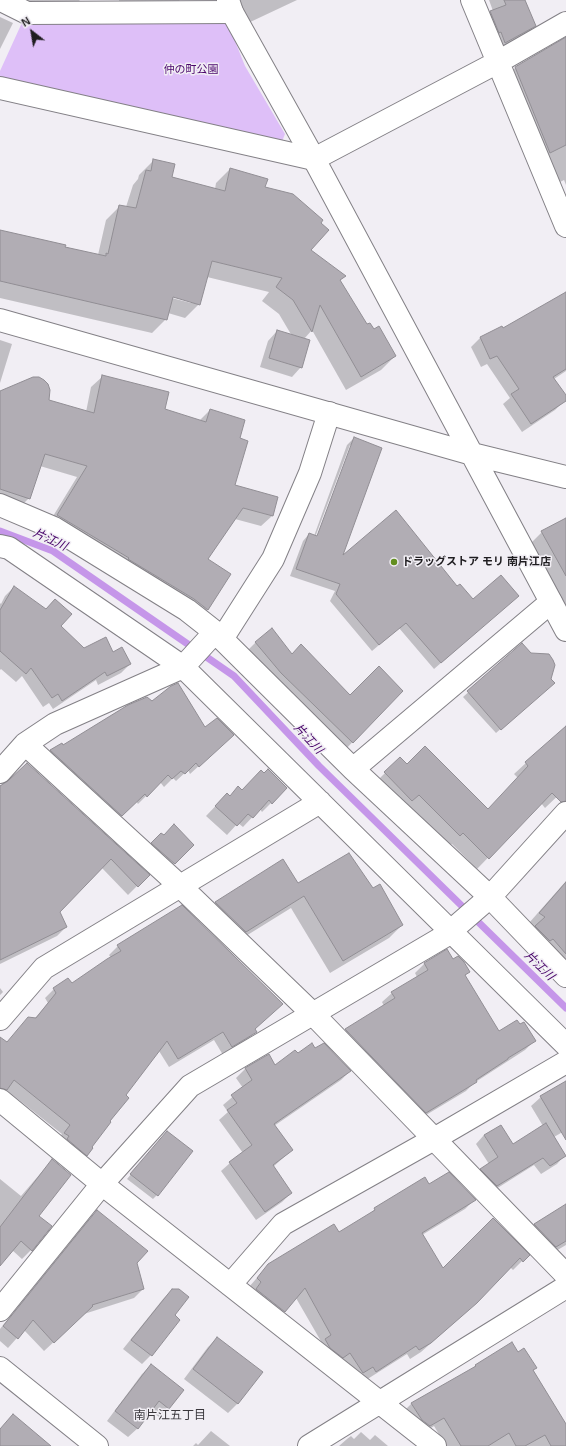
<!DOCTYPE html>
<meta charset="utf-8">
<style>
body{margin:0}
#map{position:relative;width:566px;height:1446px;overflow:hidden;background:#f1eef4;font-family:Arial,sans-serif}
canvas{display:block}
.north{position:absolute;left:12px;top:12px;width:40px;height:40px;-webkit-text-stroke:3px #f1eef4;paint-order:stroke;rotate:329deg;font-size:11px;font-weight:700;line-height:16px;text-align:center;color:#1f1d20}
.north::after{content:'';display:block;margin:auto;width:14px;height:18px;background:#1f1d20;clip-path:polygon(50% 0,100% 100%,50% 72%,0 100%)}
</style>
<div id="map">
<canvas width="566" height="1446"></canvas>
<div class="north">N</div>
</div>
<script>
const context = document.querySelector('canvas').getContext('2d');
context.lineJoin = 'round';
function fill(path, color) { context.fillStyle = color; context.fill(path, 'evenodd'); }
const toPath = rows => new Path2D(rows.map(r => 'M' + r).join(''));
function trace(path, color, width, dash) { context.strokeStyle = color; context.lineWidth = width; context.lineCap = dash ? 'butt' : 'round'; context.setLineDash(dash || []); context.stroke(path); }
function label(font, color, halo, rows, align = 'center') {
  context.font = font + ' Arial,"Noto Sans JP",sans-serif'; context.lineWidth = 3; context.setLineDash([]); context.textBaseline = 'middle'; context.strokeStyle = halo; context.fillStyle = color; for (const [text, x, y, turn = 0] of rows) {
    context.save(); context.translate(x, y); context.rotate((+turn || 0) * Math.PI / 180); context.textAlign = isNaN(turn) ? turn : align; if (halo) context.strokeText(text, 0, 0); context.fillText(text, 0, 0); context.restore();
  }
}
const green = toPath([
 [25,16,225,16,245,66,285,134,281,144,0,79,0,71]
]);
const shadow = toPath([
 [17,0,80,0,71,9],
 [119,0,180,0,172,8,119,5],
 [234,0,297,0,246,24],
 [489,0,525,0,535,26,524,36,495,53,480,23,493,11],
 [0,17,13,23,0,49],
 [566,39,566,185,564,180,554,185,506,77,516,67],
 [154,160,171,177,215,189,216,183,230,169,264,188,310,250,344,276,340,281,366,326,395,356,381,370,346,390,312,330,304,339,301,367,292,377,260,367,268,341,277,331,292,336,279,314,262,301,269,292,207,277,199,304,185,318,168,313,166,319,152,333,0,298,0,231,98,255,106,220,120,206,126,207,133,185,138,179,139,175],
 [169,295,191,301,191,303,168,297],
 [566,306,566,371,554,379,564,401,555,410,522,432,503,404,510,398,487,364,481,367,471,347,480,338,502,328,503,330],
 [0,340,12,344,0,383],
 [102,377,163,410,199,421,210,410,238,439,234,486,272,516,261,526,235,519,207,560,230,574,207,610,196,621,47,526,77,477,40,466,29,498,18,509,0,503,0,392,48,401,86,412,91,387],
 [354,438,341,558,457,587,473,600,511,602,434,669,399,628,372,651,330,601,335,591,290,576,303,541,309,534,314,536,347,445],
 [350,445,352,445,316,541,314,540],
 [566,519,566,607,531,543,542,532],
 [14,587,45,610,55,600,60,627,84,649,113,653,130,664,121,673,98,685,96,680,53,709,49,703,43,707,22,676,16,682,1,669,0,670,0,603,1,604,5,596],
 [256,642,291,655,350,696,402,691,340,755,243,655],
 [522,644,549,687,496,733,463,697],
 [152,703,204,729,224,743,190,774,188,770,176,781,173,778,164,787,160,782,138,804,136,801,113,823,42,758,50,750,61,744,63,747],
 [566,726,566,788,545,808,541,803,477,869,452,844,448,847,374,784,400,758,407,766,488,810,518,778,514,774],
 [0,785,4,785,148,875,128,895,102,868,58,912,66,927,57,936,0,964],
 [286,788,262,812,260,809,243,827,238,823,227,835,206,816,227,794,229,797,242,791],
 [161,834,193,845,165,872,143,853],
 [283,860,298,885,373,889,402,925,389,938,330,973,291,908,233,944,203,915,215,903],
 [566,881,566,976,529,923],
 [118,946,254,1030,255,1032,246,1041,223,1055,214,1040,169,1067,159,1051,125,1095,128,1098,90,1147,86,1155,77,1164,56,1142,62,1134,5,1089,0,1095,0,1044,7,1043,35,1018,48,1003,45,998,54,989,72,985,111,958,109,955],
 [447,950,453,961,469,972,464,976,498,1032,534,1041,525,1050,474,1083,466,1091,416,1121,337,1039,346,1030,384,1006,382,1002,392,993,417,977,415,973,424,964],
 [0,988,3,992,0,995],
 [269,1055,275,1066,297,1055,350,1071,341,1080,274,1126,292,1150,273,1167,291,1193,282,1202,256,1220,221,1171,230,1163,243,1153,219,1120,228,1112,223,1105,243,1088,236,1078,245,1069],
 [566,1082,566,1130,554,1137,565,1155,557,1164,541,1174,534,1165,488,1194,472,1178,481,1169,489,1164,476,1144,484,1135,512,1145,543,1126,531,1106,541,1097],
 [162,1137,157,1195,153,1199,127,1179],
 [52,1160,37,1216,31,1250,22,1259,12,1250,0,1264,0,1179,21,1196],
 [429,1185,474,1200,465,1209,422,1235,443,1269,528,1255,513,1270,510,1267,466,1312,421,1352,410,1359,407,1354,366,1380,364,1376,353,1382,322,1343,296,1298,275,1321,249,1287,269,1264,338,1234,368,1216,375,1209],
 [566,1205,566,1245,544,1258,522,1236,534,1224],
 [97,1211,135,1263,143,1289,134,1298,84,1314,44,1351,24,1330,8,1348,0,1341,0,1329,88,1220],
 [172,1290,173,1316,151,1355,142,1364,123,1349,163,1299],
 [217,1338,238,1403,228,1413,184,1379,208,1347],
 [518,1353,535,1368,533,1370,566,1426,566,1446,446,1446,434,1426,420,1435,402,1413,412,1403,471,1370,476,1365],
 [151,1365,182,1390,159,1417,151,1411,138,1428,128,1437,107,1421,142,1374],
 [211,1431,230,1446,193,1446,196,1443,198,1445],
 [361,1432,370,1440,375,1435,388,1446,339,1446,347,1439,351,1436,354,1439]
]);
const stream = toPath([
 [0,531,53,551,234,676,319,766,566,1008]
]);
const building = toPath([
 [504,0,525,0,536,26,505,43,501,32,499,33,490,11,506,5,504,0],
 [566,37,566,145,550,153,515,67,566,37],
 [153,159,175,164,172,177,225,191,230,168,268,179,265,187,293,194,323,220,321,223,329,230,311,250,346,276,340,280,367,324,370,323,374,329,379,326,396,356,361,377,320,305,312,332,293,300,276,287,282,278,212,261,200,305,173,297,167,320,0,281,0,230,66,245,65,247,106,256,106,253,108,254,119,205,136,208,146,170,151,171,153,159],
 [566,292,566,369,553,377,566,395,566,401,531,424,511,394,519,389,497,356,490,359,480,337,502,326,503,328,566,292],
 [277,330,310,340,302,368,269,358,277,330],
 [102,375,169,392,165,409,206,422,210,409,245,420,240,438,248,441,235,485,278,497,273,516,243,508,208,559,231,574,208,610,194,599,128,559,129,558,57,515,87,466,45,454,30,499,0,489,0,391,33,377,39,377,44,380,48,384,50,390,49,400,94,413,102,375],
 [354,437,382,448,343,555,396,510,457,586,460,584,473,599,501,575,519,596,441,663,406,623,379,645,336,594,340,584,296,569,309,533,317,536,354,437],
 [566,518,566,576,541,531,566,518],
 [14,586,46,609,55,599,72,614,61,626,84,648,106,637,113,652,122,647,131,664,107,676,105,672,62,701,58,694,52,698,31,668,26,674,0,651,0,610,14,586],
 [272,628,292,654,301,644,350,695,379,666,403,691,353,743,281,673,255,642,272,628],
 [522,643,531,653,549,654,553,660,555,665,551,679,555,683,501,730,467,691,522,643],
 [178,683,205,727,217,718,234,735,199,767,196,763,185,774,181,771,172,779,168,775,147,797,145,794,122,816,50,750,62,743,63,745,128,705,147,697,152,701,171,686,178,683],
 [566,726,566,801,561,802,552,793,489,859,463,833,460,836,419,795,412,801,384,772,400,757,407,764,425,746,488,809,528,766,525,762,566,726],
 [27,763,150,875,138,887,111,859,60,912,67,927,0,960,0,786,9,780,27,763],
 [268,769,287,788,272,804,269,800,253,818,248,814,237,826,215,806,227,793,230,796,238,786,242,790,261,770,264,773,268,769],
 [174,824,194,845,175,864,151,843,161,833,164,835,174,824],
 [349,853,373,888,380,884,403,925,343,961,304,896,246,932,215,902,283,859,298,883,349,853],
 [566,882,566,954,553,939,550,941,535,926,545,917,539,913,566,882],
 [182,905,283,1004,255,1029,257,1032,232,1047,223,1032,178,1059,167,1041,126,1095,129,1098,110,1121,111,1122,92,1147,93,1148,87,1156,67,1139,69,1136,64,1133,70,1125,14,1080,7,1090,0,1088,0,1037,7,1042,28,1017,36,1018,56,993,53,988,68,978,72,983,107,959,121,951,117,945,182,905],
 [447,949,453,959,458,956,464,962,470,972,465,975,499,1031,517,1020,520,1024,524,1022,536,1041,508,1058,508,1059,476,1080,477,1082,426,1113,345,1029,395,998,391,992,428,970,424,963,447,949],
 [312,1043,315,1048,324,1043,351,1071,274,1124,293,1150,273,1165,292,1193,265,1212,229,1162,252,1145,227,1110,237,1103,231,1095,252,1080,245,1068,269,1054,275,1065,295,1050,298,1053,312,1043],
 [566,1081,566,1140,540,1096,566,1081],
 [546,1123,566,1156,550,1166,543,1158,497,1186,480,1169,498,1157,484,1135,501,1125,513,1144,546,1123],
 [167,1131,193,1151,158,1196,130,1174,167,1131],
 [52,1159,71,1175,39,1216,52,1226,32,1251,21,1241,0,1266,0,1227,52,1159],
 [449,1172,476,1200,422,1233,443,1268,493,1218,530,1255,523,1262,520,1258,477,1303,431,1343,419,1350,416,1346,376,1372,373,1367,363,1373,350,1353,343,1358,330,1348,325,1339,331,1335,305,1288,285,1312,256,1289,261,1282,257,1278,268,1264,334,1224,339,1232,375,1210,374,1208,425,1177,429,1184,449,1172],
 [566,1204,566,1241,556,1247,534,1224,566,1204],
 [97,1210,148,1251,137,1263,144,1289,92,1305,93,1306,54,1343,33,1320,18,1339,3,1326,97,1210],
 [172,1289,179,1289,189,1297,175,1315,180,1320,152,1356,131,1340,172,1289],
 [217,1337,263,1372,238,1404,193,1369,217,1337],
 [512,1342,518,1352,524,1348,537,1368,533,1370,566,1424,566,1446,551,1446,545,1435,525,1446,516,1446,509,1433,488,1446,461,1446,444,1418,430,1426,422,1420,411,1403,476,1366,475,1365,512,1342],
 [151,1364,184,1390,169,1409,159,1401,138,1429,115,1411,151,1364],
 [13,1414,51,1446,0,1446,0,1429,13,1414]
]);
const minor = toPath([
 [1,0,27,13,232,12],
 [472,0,566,226],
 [0,88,314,159,498,62,566,23],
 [0,505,54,528,187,610,215,632,353,769,490,897,566,976],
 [0,546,9,548,183,667,566,1045],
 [222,639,273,559,310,473,329,413],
 [25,744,180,886,313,1014,566,1275],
 [353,769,551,602],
 [0,772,25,744,55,724,183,667,215,632],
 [0,1019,44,968,320,802],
 [0,1100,102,1184,435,1446],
 [230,1285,283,1224,434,1139,566,1062],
 [0,1310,102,1184,190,1086,445,936,490,897,566,813],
 [309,1446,566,1287]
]);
const tertiary = toPath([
 [228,0,232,12,314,159,566,630],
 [0,320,472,454,566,477],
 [0,1368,97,1446]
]);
const markers = [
 [394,562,4,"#628e1f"]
];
const parkNames = [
 ["仲の町公園",191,70]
];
const poiNames = [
 ["ドラッグストア モリ 南片江店",402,562]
];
const waterNames = [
 ["片江川",50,540,25],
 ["片江川",308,739,47],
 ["片江川",539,966,44]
];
const neighbourhoodNames = [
 ["南片江五丁目",170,1416]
];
fill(green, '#debff8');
fill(shadow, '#0003');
trace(stream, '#c596e9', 7);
fill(building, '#b1adb4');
trace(building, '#918e94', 1);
trace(minor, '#838086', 24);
trace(tertiary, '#838086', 24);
trace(minor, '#fff', 22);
trace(tertiary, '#fff', 22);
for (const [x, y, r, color] of markers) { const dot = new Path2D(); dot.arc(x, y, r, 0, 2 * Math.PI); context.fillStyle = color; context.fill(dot); trace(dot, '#f1eef4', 1.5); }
label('11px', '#4a066c', '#f1eef4', parkNames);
label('bold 11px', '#1f1d20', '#f1eef4', poiNames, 'left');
label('italic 12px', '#450067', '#f1eef4', waterNames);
label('12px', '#3a373c', '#f1eef4', neighbourhoodNames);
</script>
